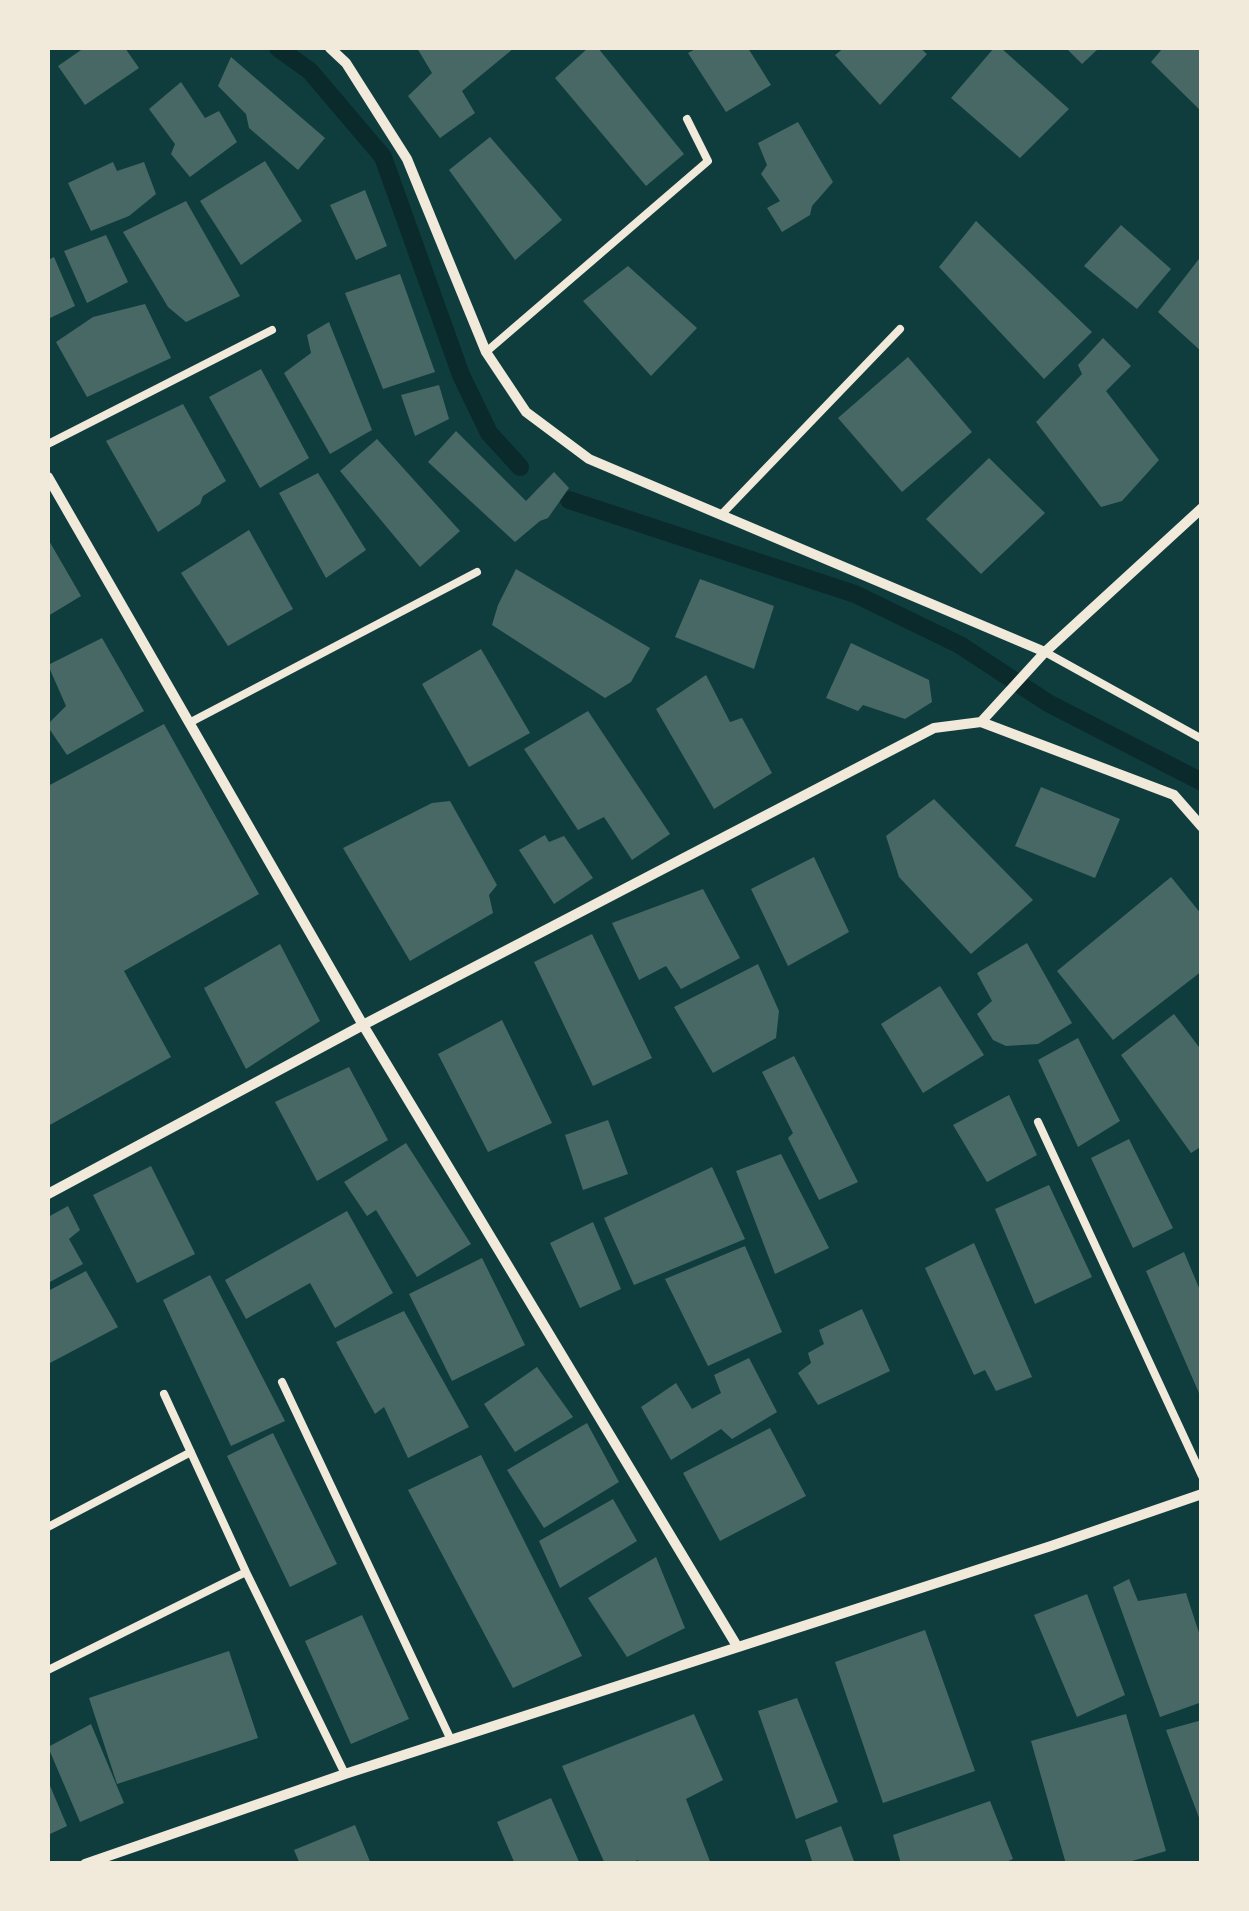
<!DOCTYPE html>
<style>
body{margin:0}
#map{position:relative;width:1249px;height:1911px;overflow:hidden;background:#0f3d3e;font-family:Spectral,serif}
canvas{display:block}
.frame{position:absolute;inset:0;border:50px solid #f1e9da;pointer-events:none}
</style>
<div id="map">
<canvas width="1249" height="1911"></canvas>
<div class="frame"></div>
</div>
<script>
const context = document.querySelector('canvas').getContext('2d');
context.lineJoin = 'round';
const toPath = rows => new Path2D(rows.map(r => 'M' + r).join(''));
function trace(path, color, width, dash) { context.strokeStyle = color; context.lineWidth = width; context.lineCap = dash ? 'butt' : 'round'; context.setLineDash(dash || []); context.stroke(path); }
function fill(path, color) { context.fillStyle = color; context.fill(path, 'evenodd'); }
const stream = toPath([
 [278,48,310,71,383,157,461,375,489,433,520,467],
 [569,500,855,594,960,645,1048,703,1202,782]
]);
const building = toPath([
 [84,48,125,48,139,68,85,105,58,66],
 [417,48,514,48,462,91,475,113,440,138,408,96,432,73],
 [588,48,598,48,684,154,646,186,555,78],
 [697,48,748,48,771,85,726,112,688,53],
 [844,48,920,48,927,54,880,105,835,55],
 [994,48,1001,48,1069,109,1020,158,951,98],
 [1066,48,1099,48,1082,64],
 [1163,48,1202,48,1202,112,1151,62],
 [231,57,325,138,298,170,249,128,246,114,218,86],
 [181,82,205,118,219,111,237,142,190,177,171,154,175,144,149,109],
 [798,122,833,182,812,206,810,215,782,232,767,208,780,201,761,174,767,165,758,143],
 [490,137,562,220,515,260,449,170],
 [265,161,302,221,241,265,200,201],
 [113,162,117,171,144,162,156,194,129,216,91,231,68,183],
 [365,190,387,246,356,260,330,205],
 [186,201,240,296,186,322,168,307,123,232],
 [976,221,1092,332,1044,379,939,267],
 [1121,225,1171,269,1137,309,1084,266],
 [106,235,128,282,87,303,64,251],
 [1202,255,1202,352,1158,312],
 [54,257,75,306,48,319,48,260],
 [628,266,697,328,651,376,583,301],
 [400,274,435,372,383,389,345,293],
 [145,304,171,358,87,397,56,342,93,317],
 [329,322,372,430,330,454,284,373,311,353,307,335],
 [1103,338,1131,366,1106,391,1159,460,1122,501,1101,507,1036,422,1082,374,1078,365],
 [908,357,972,432,902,492,838,418],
 [261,369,309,458,260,488,209,397],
 [439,385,449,419,415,436,401,395],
 [183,404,226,481,203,496,200,504,158,532,106,441],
 [456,431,526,501,554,472,569,488,548,518,540,521,515,542,428,462],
 [377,439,460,531,420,567,340,471],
 [989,458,1045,513,981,574,926,519],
 [318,473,366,550,326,578,279,493],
 [249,530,293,609,228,646,181,573],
 [48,539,81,596,48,616],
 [516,569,650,648,631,682,605,698,492,625,498,605],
 [700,579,774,606,754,669,675,637],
 [102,638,144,711,67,755,48,727,48,724,66,706,48,665],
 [851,643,929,680,932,702,905,719,863,705,858,711,826,698],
 [481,649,530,733,469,767,422,684],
 [706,675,730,722,742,718,772,773,714,809,656,709],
 [588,711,670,834,632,860,604,817,578,830,524,749],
 [164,724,259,894,124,971,171,1057,48,1126,48,786],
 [1041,787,1120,819,1095,878,1015,846],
 [934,799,1033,900,971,954,899,877,886,836],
 [450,801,497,885,489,895,493,913,410,961,343,848,432,803],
 [545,835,549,842,564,836,593,878,554,904,519,850],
 [814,857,849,932,788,966,751,889],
 [1171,877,1202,915,1202,971,1113,1040,1057,971],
 [703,889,740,958,681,989,666,966,639,980,612,923],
 [592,934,652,1058,593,1086,534,962],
 [1027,943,1072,1023,1038,1044,1006,1046,993,1040,977,1014,992,1001,977,973],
 [280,944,320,1021,246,1069,204,988],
 [758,964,779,1011,776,1038,713,1073,674,1007],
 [940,986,984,1055,923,1093,881,1024],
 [1174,1014,1202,1051,1202,1146,1191,1153,1121,1055],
 [502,1020,552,1123,488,1152,438,1054],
 [1078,1038,1120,1121,1078,1147,1038,1060],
 [794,1056,858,1182,819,1200,788,1138,793,1133,762,1072],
 [349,1067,388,1140,317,1181,275,1102],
 [1009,1095,1037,1155,987,1182,953,1125],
 [608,1120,628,1174,583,1190,565,1135],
 [1129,1139,1173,1228,1133,1248,1091,1158],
 [406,1143,471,1244,417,1277,376,1210,367,1216,344,1182],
 [781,1154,829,1248,775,1274,736,1171],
 [151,1166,195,1254,137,1283,93,1195],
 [712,1167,745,1239,634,1285,604,1218],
 [1049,1185,1092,1277,1035,1304,995,1209],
 [68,1206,80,1230,69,1239,83,1264,48,1283,48,1217],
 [347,1211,393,1293,335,1328,310,1283,246,1319,225,1280],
 [593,1222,621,1289,580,1308,550,1243],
 [974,1243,1032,1377,996,1391,985,1370,974,1375,925,1268],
 [745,1246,782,1332,708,1366,665,1279],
 [1184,1252,1202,1295,1202,1400,1146,1271],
 [482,1258,525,1345,452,1381,409,1294],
 [86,1271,118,1327,48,1364,48,1291],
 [210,1275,285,1421,231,1446,163,1300],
 [862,1309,890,1371,818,1405,798,1373,811,1363,808,1353,824,1344,819,1330],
 [404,1311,469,1427,408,1458,384,1407,375,1414,336,1342],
 [749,1358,777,1412,732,1439,721,1429,671,1460,641,1407,676,1383,692,1409,721,1393,714,1375],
 [537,1367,573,1417,515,1452,484,1404],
 [587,1423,619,1482,544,1528,507,1470],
 [770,1428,806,1496,720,1541,683,1473],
 [273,1433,337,1564,290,1587,227,1456],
 [481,1455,582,1656,513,1688,408,1490],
 [613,1499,637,1541,560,1588,539,1541],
 [656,1557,685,1628,627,1657,588,1598],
 [1129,1579,1138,1601,1186,1593,1202,1642,1202,1702,1160,1717,1113,1587],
 [1087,1594,1125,1695,1077,1717,1034,1615],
 [362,1615,409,1719,351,1744,305,1641],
 [925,1630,975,1771,883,1803,835,1662],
 [229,1651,258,1738,117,1784,89,1698],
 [797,1698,838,1802,796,1819,758,1711],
 [694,1714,723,1780,686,1799,711,1864,640,1864,638,1860,628,1864,605,1864,562,1766],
 [1126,1714,1166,1851,1122,1864,1066,1864,1031,1741],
 [1202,1720,1202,1822,1201,1823,1166,1730],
 [91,1724,124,1803,80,1822,48,1747],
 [48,1781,67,1826,48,1835],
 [551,1798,580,1864,515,1864,497,1822],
 [990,1801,1013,1859,1001,1864,901,1864,893,1835],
 [355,1825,371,1864,300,1864,294,1850],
 [841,1826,855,1864,813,1864,805,1840]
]);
const service = toPath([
 [486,352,708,161,687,119],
 [48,444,272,330],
 [721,515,900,329],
 [1045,652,1202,739],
 [189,723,477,572],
 [1038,1122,1202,1476],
 [282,1382,451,1740],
 [164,1394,246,1572,345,1774],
 [48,1527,191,1452],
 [48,1670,246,1572]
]);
const minor = toPath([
 [330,48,346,63,407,159,486,352,526,412,589,459,1045,652],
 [48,477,363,1025,737,1646],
 [981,722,1174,795,1202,827],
 [48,1194,363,1025,934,728,981,722,1045,652,1202,508],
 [85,1864,345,1774,1051,1546,1202,1494]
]);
trace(stream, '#0a2a2b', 18);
fill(building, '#486865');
trace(service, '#f1e9da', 8);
trace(minor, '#f1e9da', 10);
</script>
